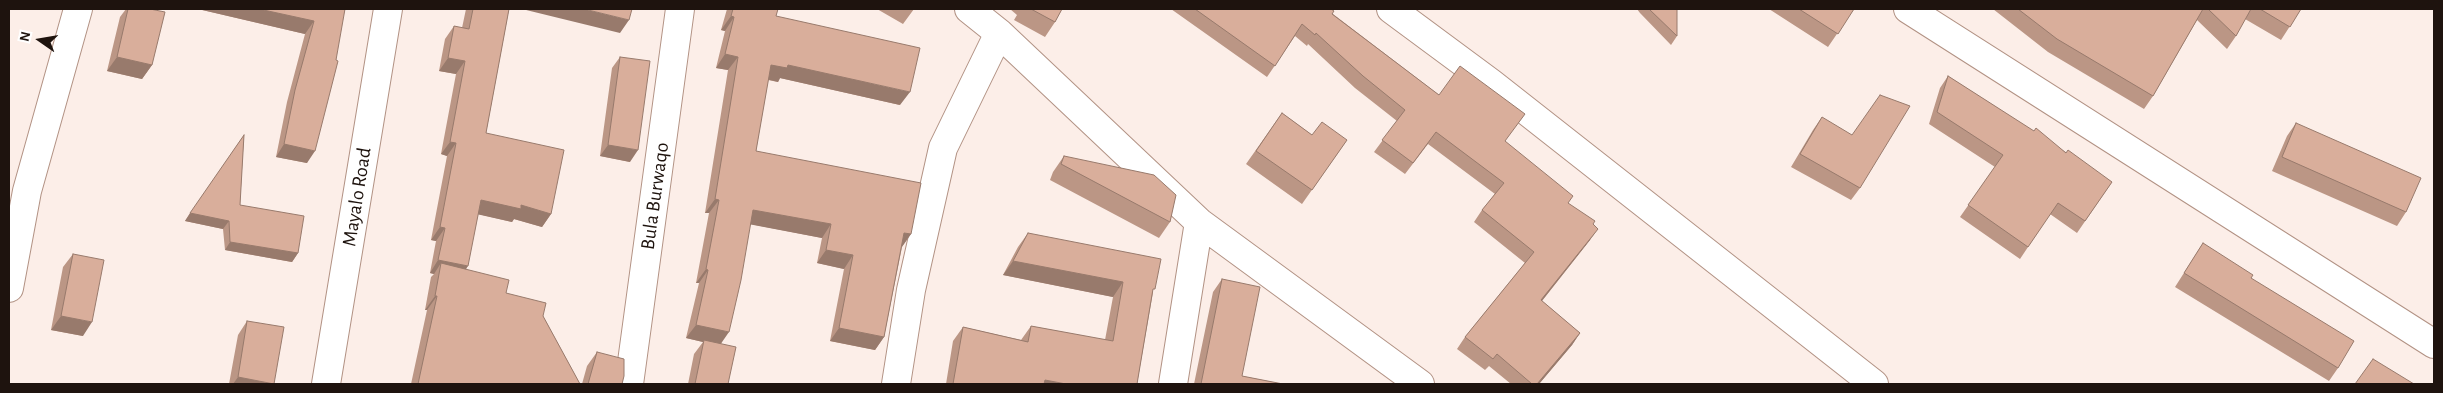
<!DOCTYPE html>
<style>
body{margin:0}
#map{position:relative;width:2443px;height:393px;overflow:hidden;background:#fceee8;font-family:"Alegreya Sans",sans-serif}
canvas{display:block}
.frame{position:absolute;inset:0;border:10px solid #1e130e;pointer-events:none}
.north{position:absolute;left:15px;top:15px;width:50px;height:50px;-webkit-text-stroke:4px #fff;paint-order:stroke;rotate:283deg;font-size:14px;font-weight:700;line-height:20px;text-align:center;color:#1e130e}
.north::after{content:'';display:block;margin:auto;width:18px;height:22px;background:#1e130e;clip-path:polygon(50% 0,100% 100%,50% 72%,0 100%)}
</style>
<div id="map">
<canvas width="2443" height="393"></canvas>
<div class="frame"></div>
<div class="north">N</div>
</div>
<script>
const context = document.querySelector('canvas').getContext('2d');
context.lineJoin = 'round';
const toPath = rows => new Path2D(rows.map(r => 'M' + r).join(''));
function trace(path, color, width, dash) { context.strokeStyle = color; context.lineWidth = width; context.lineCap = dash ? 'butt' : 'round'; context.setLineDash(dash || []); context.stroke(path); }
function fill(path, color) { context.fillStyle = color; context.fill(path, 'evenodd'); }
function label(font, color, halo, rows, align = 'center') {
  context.font = font + ' "Alegreya Sans",sans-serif'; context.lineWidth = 4; context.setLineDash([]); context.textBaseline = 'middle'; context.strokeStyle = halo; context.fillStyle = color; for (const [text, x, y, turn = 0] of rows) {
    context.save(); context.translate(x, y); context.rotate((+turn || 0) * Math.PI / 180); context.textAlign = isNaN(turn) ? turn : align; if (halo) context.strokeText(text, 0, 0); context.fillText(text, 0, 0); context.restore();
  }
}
const street = toPath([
 [969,9,999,33,1199,222,1420,384],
 [1391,9,1491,83,1874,384],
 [1908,9,2434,344],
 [9,288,27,191,78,9],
 [629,384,680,9],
 [896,384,911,290,943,148,999,33],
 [1173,384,1199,222]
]);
const secondary = toPath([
 [326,384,388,9]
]);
const wall = toPath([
 [126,9,150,9,152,65,142,79,107,71,120,17],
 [198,9,345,9,307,163,276,157,287,102,305,34],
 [466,9,509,9,486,133,551,214,542,227,514,219,512,222,478,214,466,270,543,316,580,384,411,384,427,310,425,310,431,277,434,274,430,273,436,241,431,240,447,156,441,154,456,74,439,71,445,39,454,26,462,28],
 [727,9,778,9,776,16,900,105,780,78,778,82,768,80,756,151,911,234,902,247,884,337,875,350,830,341,844,269,817,263,822,238,750,224,721,344,728,384,688,384,694,354,703,342,686,338,699,283,696,283,709,213,705,213,728,70,716,68,725,31,721,30],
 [877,9,914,9,903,24],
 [1010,9,1062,9,1055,22,1045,37,1014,20,1017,15],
 [1171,9,1331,9,1333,14,1439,95,1505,141,1568,203,1593,224,1590,240,1542,301,1580,333,1572,345,1539,384,1511,384,1489,366,1485,370,1457,349,1465,337,1525,263,1474,222,1482,210,1495,194,1428,144,1405,174,1374,152,1397,121,1355,88,1308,44,1307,46,1295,36,1267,77],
 [1637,9,1677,9,1677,36,1671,45,1640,13],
 [1769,9,1854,9,1828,47],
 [1993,9,2301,9,2281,40,2245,19,2236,36,2227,49,2197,20,2153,96,2144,109,2048,52],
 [620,57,630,162,600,156,612,68],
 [1948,76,2112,182,2077,233,2050,214,2020,259,1960,217,1995,167,1929,124,1940,88],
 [1282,113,1312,135,1347,140,1302,204,1246,164],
 [1822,117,1860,188,1851,200,1791,167,1813,130],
 [2296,123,2406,212,2397,226,2272,171,2287,136],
 [244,135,240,205,298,253,292,262,225,250,223,229,185,221],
 [1064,156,1170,222,1159,238,1050,180,1053,172],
 [1028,233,1153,292,1137,384,946,384,953,341,963,327,1021,340,1031,326,1105,340,1113,297,1003,275,1018,247],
 [2203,243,2251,278,2338,368,2329,381,2175,287],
 [73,254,83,336,51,330,63,267],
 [1222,279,1242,376,1283,384,1194,384,1213,292],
 [247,321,273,384,229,384,238,335],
 [597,352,622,384,582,384,587,366]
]);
const shadedWall = toPath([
 [198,9,259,9,314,21,305,34],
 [522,9,584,9,629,20,620,33],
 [731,16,734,17,725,31,721,30],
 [725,54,738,57,728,70,716,68],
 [117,57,152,65,142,79,107,71],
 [448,58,465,61,456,74,439,71],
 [771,65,788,65,910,92,900,105,780,78,778,82,762,78],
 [450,142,456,143,447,156,441,154],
 [284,144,315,151,307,163,276,157],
 [608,145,638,150,630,162,600,156],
 [715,199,719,200,709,213,705,213],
 [481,200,521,205,551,214,542,227,514,219,512,222,472,213],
 [753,210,831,224,822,238,743,223],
 [190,213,229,221,223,229,185,221],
 [440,227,445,228,436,241,431,240],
 [1598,229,1590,240,1533,312,1541,300],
 [904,233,911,234,901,248],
 [230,242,298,253,292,262,225,250],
 [826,250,853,255,844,269,817,263],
 [438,260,468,266,459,279,441,263,434,274,430,273],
 [1013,261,1123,282,1113,297,1003,275],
 [706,269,708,270,699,283,696,283],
 [435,296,437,296,427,310,425,310],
 [61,316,92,322,83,336,51,330],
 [696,325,729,332,720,345,704,340,703,342,686,338],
 [839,328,884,337,875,350,830,341],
 [1580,333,1572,345,1539,384,1537,384],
 [238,377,274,384,233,384],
 [1045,380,1066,384,1042,384]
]);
const building = toPath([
 [128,9,150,9,165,12,152,65,117,57,128,9],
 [259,9,345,9,336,60,338,61,315,151,284,144,295,90,314,21,259,9],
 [473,9,509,9,486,133,564,150,551,214,521,205,521,209,481,200,468,266,438,260,445,228,440,227,456,143,450,142,465,61,448,58,454,26,469,29,473,9],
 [584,9,632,9,629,20,584,9],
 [733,9,778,9,776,16,920,48,910,92,788,65,787,68,771,65,756,151,921,183,911,234,904,233,884,337,839,328,853,255,826,250,831,224,753,210,741,280,729,332,696,325,708,270,706,269,719,200,715,199,738,57,725,54,734,17,731,16,733,9],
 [1031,9,1062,9,1055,22,1031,9],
 [1195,9,1331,9,1334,11,1332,14,1439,95,1460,66,1525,114,1505,141,1573,196,1568,203,1595,221,1593,224,1598,229,1541,300,1580,333,1537,384,1532,384,1497,354,1493,359,1465,337,1534,252,1482,210,1504,183,1436,132,1413,163,1382,140,1405,110,1363,76,1316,33,1315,35,1302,24,1275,66,1195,9],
 [1649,9,1677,9,1677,36,1649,9],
 [1799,9,1854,9,1838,34,1799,9],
 [2018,9,2203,9,2153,96,2057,39,2018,9],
 [2208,9,2251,9,2236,36,2208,9],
 [2260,9,2301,9,2290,27,2260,9],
 [620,57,650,61,638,150,608,145,620,57],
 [1948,76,2034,131,2036,128,2066,153,2068,150,2112,182,2085,221,2058,203,2028,247,1968,205,2003,155,1937,112,1948,76],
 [1880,95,1910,106,1860,188,1800,154,1822,117,1852,135,1880,95],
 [1282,113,1312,135,1322,122,1347,140,1312,190,1256,151,1282,113],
 [2296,123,2421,178,2406,212,2282,157,2296,123],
 [244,135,240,205,304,216,298,253,230,242,229,221,190,213,244,135],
 [1064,156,1154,175,1176,195,1170,222,1061,164,1064,156],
 [1028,233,1161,259,1155,289,1153,289,1137,384,1066,384,1045,380,1044,384,953,384,963,327,1028,342,1031,326,1113,341,1123,282,1013,261,1028,233],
 [2203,243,2253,275,2251,278,2354,341,2338,368,2184,273,2203,243],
 [73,254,104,260,92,322,61,316,73,254],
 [441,263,509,280,506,293,546,303,543,316,580,384,418,384,437,296,435,296,441,263],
 [1222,279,1260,287,1242,376,1283,384,1201,384,1222,279],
 [247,321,284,327,274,384,238,377,247,321],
 [704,340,736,347,728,384,695,384,704,340],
 [597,352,624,359,624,376,622,384,588,384,597,352],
 [2373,359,2414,384,2355,384,2373,359]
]);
const streetNames = [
 ["Bula Burwaqo",655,196,-82],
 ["Mayalo Road",357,197,-81]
];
trace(street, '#b29284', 30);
trace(secondary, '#b29284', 30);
trace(street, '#fff', 28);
trace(secondary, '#fff', 28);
fill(wall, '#bb9685');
fill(shadedWall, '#987a6c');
fill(building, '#d9ae9b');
trace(building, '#987a6c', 1);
label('20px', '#1e130e', '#fff', streetNames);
</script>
